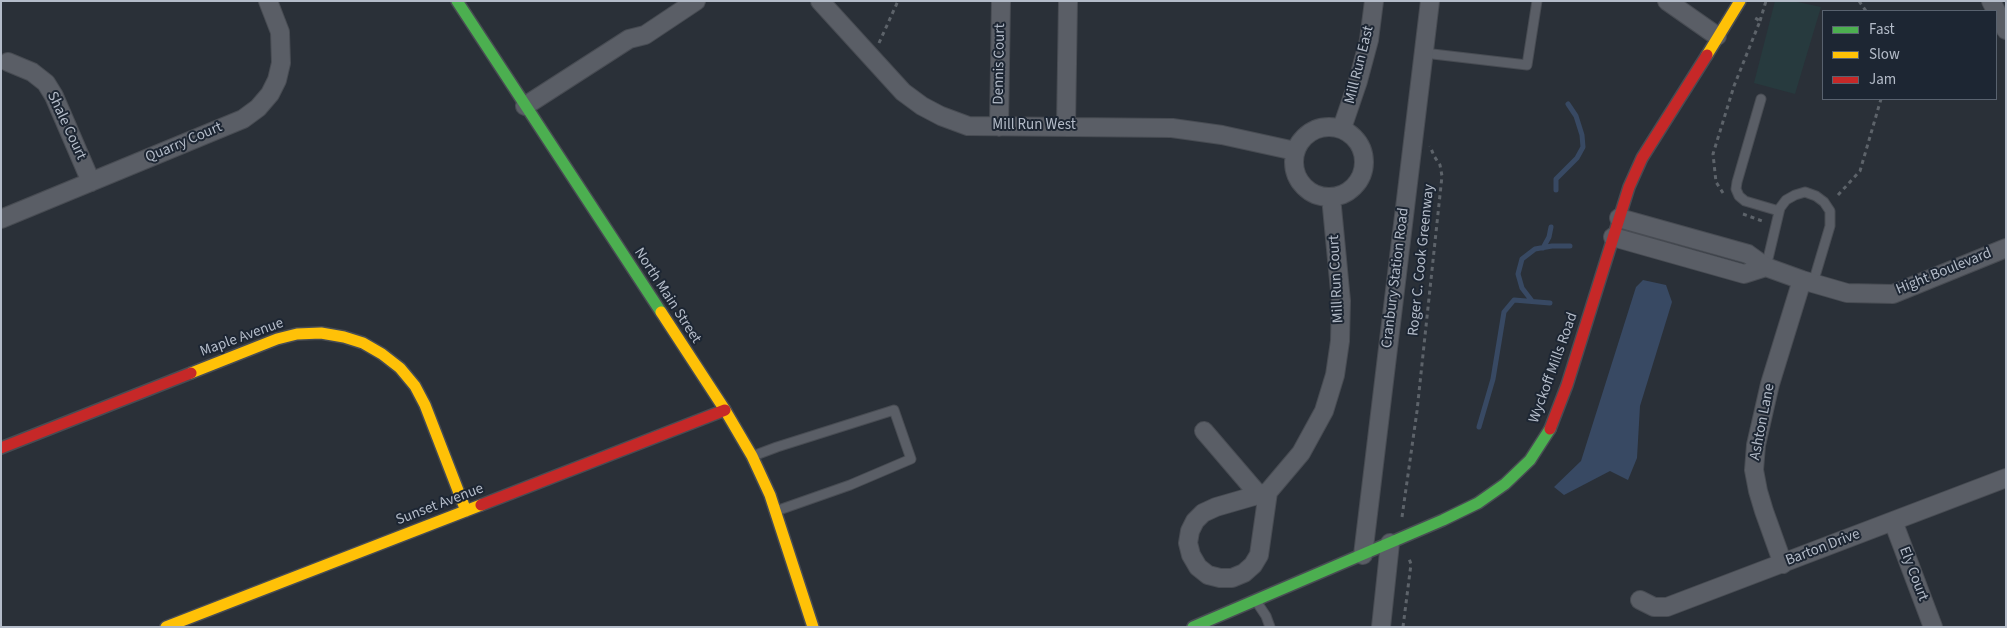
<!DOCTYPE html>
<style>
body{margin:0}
#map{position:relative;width:2007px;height:628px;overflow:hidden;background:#2a3038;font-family:"Source Sans 3",sans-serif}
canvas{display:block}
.frame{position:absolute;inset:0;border:2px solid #b4bcc9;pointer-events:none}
.legend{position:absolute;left:1822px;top:10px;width:175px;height:90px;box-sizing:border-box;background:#1d2633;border:1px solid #59626f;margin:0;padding:6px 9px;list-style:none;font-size:15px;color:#b4bcc9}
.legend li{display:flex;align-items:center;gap:10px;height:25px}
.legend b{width:25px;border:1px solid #59626f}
</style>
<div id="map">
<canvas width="2007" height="628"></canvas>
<div class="frame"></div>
<ul class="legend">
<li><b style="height:6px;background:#4caf50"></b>Fast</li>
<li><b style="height:6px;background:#ffc107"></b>Slow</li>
<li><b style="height:6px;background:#c62828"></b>Jam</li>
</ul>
</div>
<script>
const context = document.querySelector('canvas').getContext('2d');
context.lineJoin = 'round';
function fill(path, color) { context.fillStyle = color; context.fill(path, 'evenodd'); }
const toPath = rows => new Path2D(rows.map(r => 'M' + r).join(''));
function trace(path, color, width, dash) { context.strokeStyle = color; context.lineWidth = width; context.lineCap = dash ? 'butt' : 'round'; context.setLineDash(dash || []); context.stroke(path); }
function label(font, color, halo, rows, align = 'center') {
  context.font = font + ' "Source Sans 3",sans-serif'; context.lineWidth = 4; context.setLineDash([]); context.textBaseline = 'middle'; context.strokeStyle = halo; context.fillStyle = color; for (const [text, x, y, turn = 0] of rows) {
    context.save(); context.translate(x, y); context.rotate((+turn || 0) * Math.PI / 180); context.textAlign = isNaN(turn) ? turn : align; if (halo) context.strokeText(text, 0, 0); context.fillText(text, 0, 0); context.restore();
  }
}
const green = toPath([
 [1775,1,1793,1,1821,7,1795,94,1754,83]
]);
const water = toPath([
 [1643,280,1666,285,1672,302,1640,406,1637,458,1628,480,1610,471,1564,495,1554,487,1581,461,1636,287]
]);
const stream = toPath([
 [1556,190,1556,179,1577,158,1583,147,1582,135,1576,116,1568,104],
 [1543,248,1549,237,1551,227],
 [1532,301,1522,288,1518,274,1522,259,1535,249,1552,246,1570,246],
 [1479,427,1493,379,1504,312,1514,300,1550,303]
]);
const path = toPath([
 [1859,1,1866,11],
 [1760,21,1766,1],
 [879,43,898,1],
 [1723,193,1716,182,1713,154,1734,86,1760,21,1752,16],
 [1838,195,1860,171,1881,99],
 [1743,214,1765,222],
 [1402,517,1417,411,1442,176,1440,165,1434,156,1430,146],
 [1403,627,1411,564,1408,556]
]);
const lane = toPath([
 [1424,53,1527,65,1537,1],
 [1761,99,1737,182,1736,189,1739,196,1745,201,1779,211],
 [1766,267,1780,208,1786,200,1795,195,1805,192,1816,196,1824,202,1830,211,1830,226,1813,283],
 [753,456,777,447,894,410,911,459,850,485,776,511],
 [1256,601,1266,616,1270,627]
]);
const street = toPath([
 [820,1,903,92,922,106,941,116,968,126,1172,128,1222,135,1295,151],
 [1667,1,1717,36],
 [1991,1,2006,30],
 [8,62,32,72,46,83,54,96,91,182],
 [525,106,629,39,645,35,696,1],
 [1066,126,1068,1],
 '1294 162a35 35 0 1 1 70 0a35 35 0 1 1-70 0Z',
 [999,127,1001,1],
 [1342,128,1358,81,1369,40,1374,1],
 [1619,218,1748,254,1766,267,1802,280,1847,293,1893,294,2006,248],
 [1,219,243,119,258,108,270,94,277,80,281,63,280,32,268,1],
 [1613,237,1744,274,1766,267],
 [1204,431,1258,494],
 [1268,492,1216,507,1203,513,1195,521,1190,531,1188,543,1191,555,1198,567,1208,575,1220,578,1232,578,1244,573,1253,565,1259,555,1268,492,1301,453,1324,411,1335,375,1340,341,1341,301,1331,197],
 [1893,521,1933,627],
 [1363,555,1430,1],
 [1783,564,1764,511,1758,491,1754,470,1756,445,1770,384,1802,280],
 [1640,600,1654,607,1667,607,2006,478],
 [1381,627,1390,543]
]);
const fast = toPath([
 [457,1,661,312],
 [1193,627,1443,520,1478,503,1505,484,1530,460,1550,429]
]);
const slow = toPath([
 [1707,55,1740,1],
 [661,312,725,410,752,456,770,495,813,627],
 [191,373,277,339,297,334,321,333,344,337,363,343,382,354,400,368,415,386,425,405,466,511],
 [166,627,481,505]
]);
const jam = toPath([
 [1550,429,1567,385,1629,187,1642,158,1707,55],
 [1,448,191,373],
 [481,505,725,410]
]);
const streetNames = [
 ["Dennis Court",1000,64,-89],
 ["Mill Run East",1360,65,-76],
 ["Shale Court",66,126,65],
 ["Mill Run West",1034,126],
 ["Quarry Court",184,143,-23],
 ["Roger C. Cook Greenway",1422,260,-84],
 ["Hight Boulevard",1944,272,-22],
 ["Cranbury Station Road",1396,278,-83],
 ["Mill Run Court",1337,279,-93],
 ["North Main Street",667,296,57],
 ["Maple Avenue",242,338,-20],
 ["Wyckoff Mills Road",1554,368,-70],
 ["Ashton Lane",1763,422,-79],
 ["Sunset Avenue",440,505,-21],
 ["Barton Drive",1823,548,-21],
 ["Ely Court",1913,574,69]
];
fill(green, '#273a3e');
fill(water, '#384963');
trace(stream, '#384963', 5);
trace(lane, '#484c53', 11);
trace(street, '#484c53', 20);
trace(fast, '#484c53', 14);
trace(slow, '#484c53', 14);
trace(jam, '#484c53', 14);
trace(path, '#5d636a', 3, [4, 4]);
trace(lane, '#5a5e66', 9);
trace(street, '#5a5e66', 18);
trace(fast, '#4caf50', 11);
trace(slow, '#ffc107', 11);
trace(jam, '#c62828', 11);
label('15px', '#b4bcc9', '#1d2633', streetNames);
</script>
